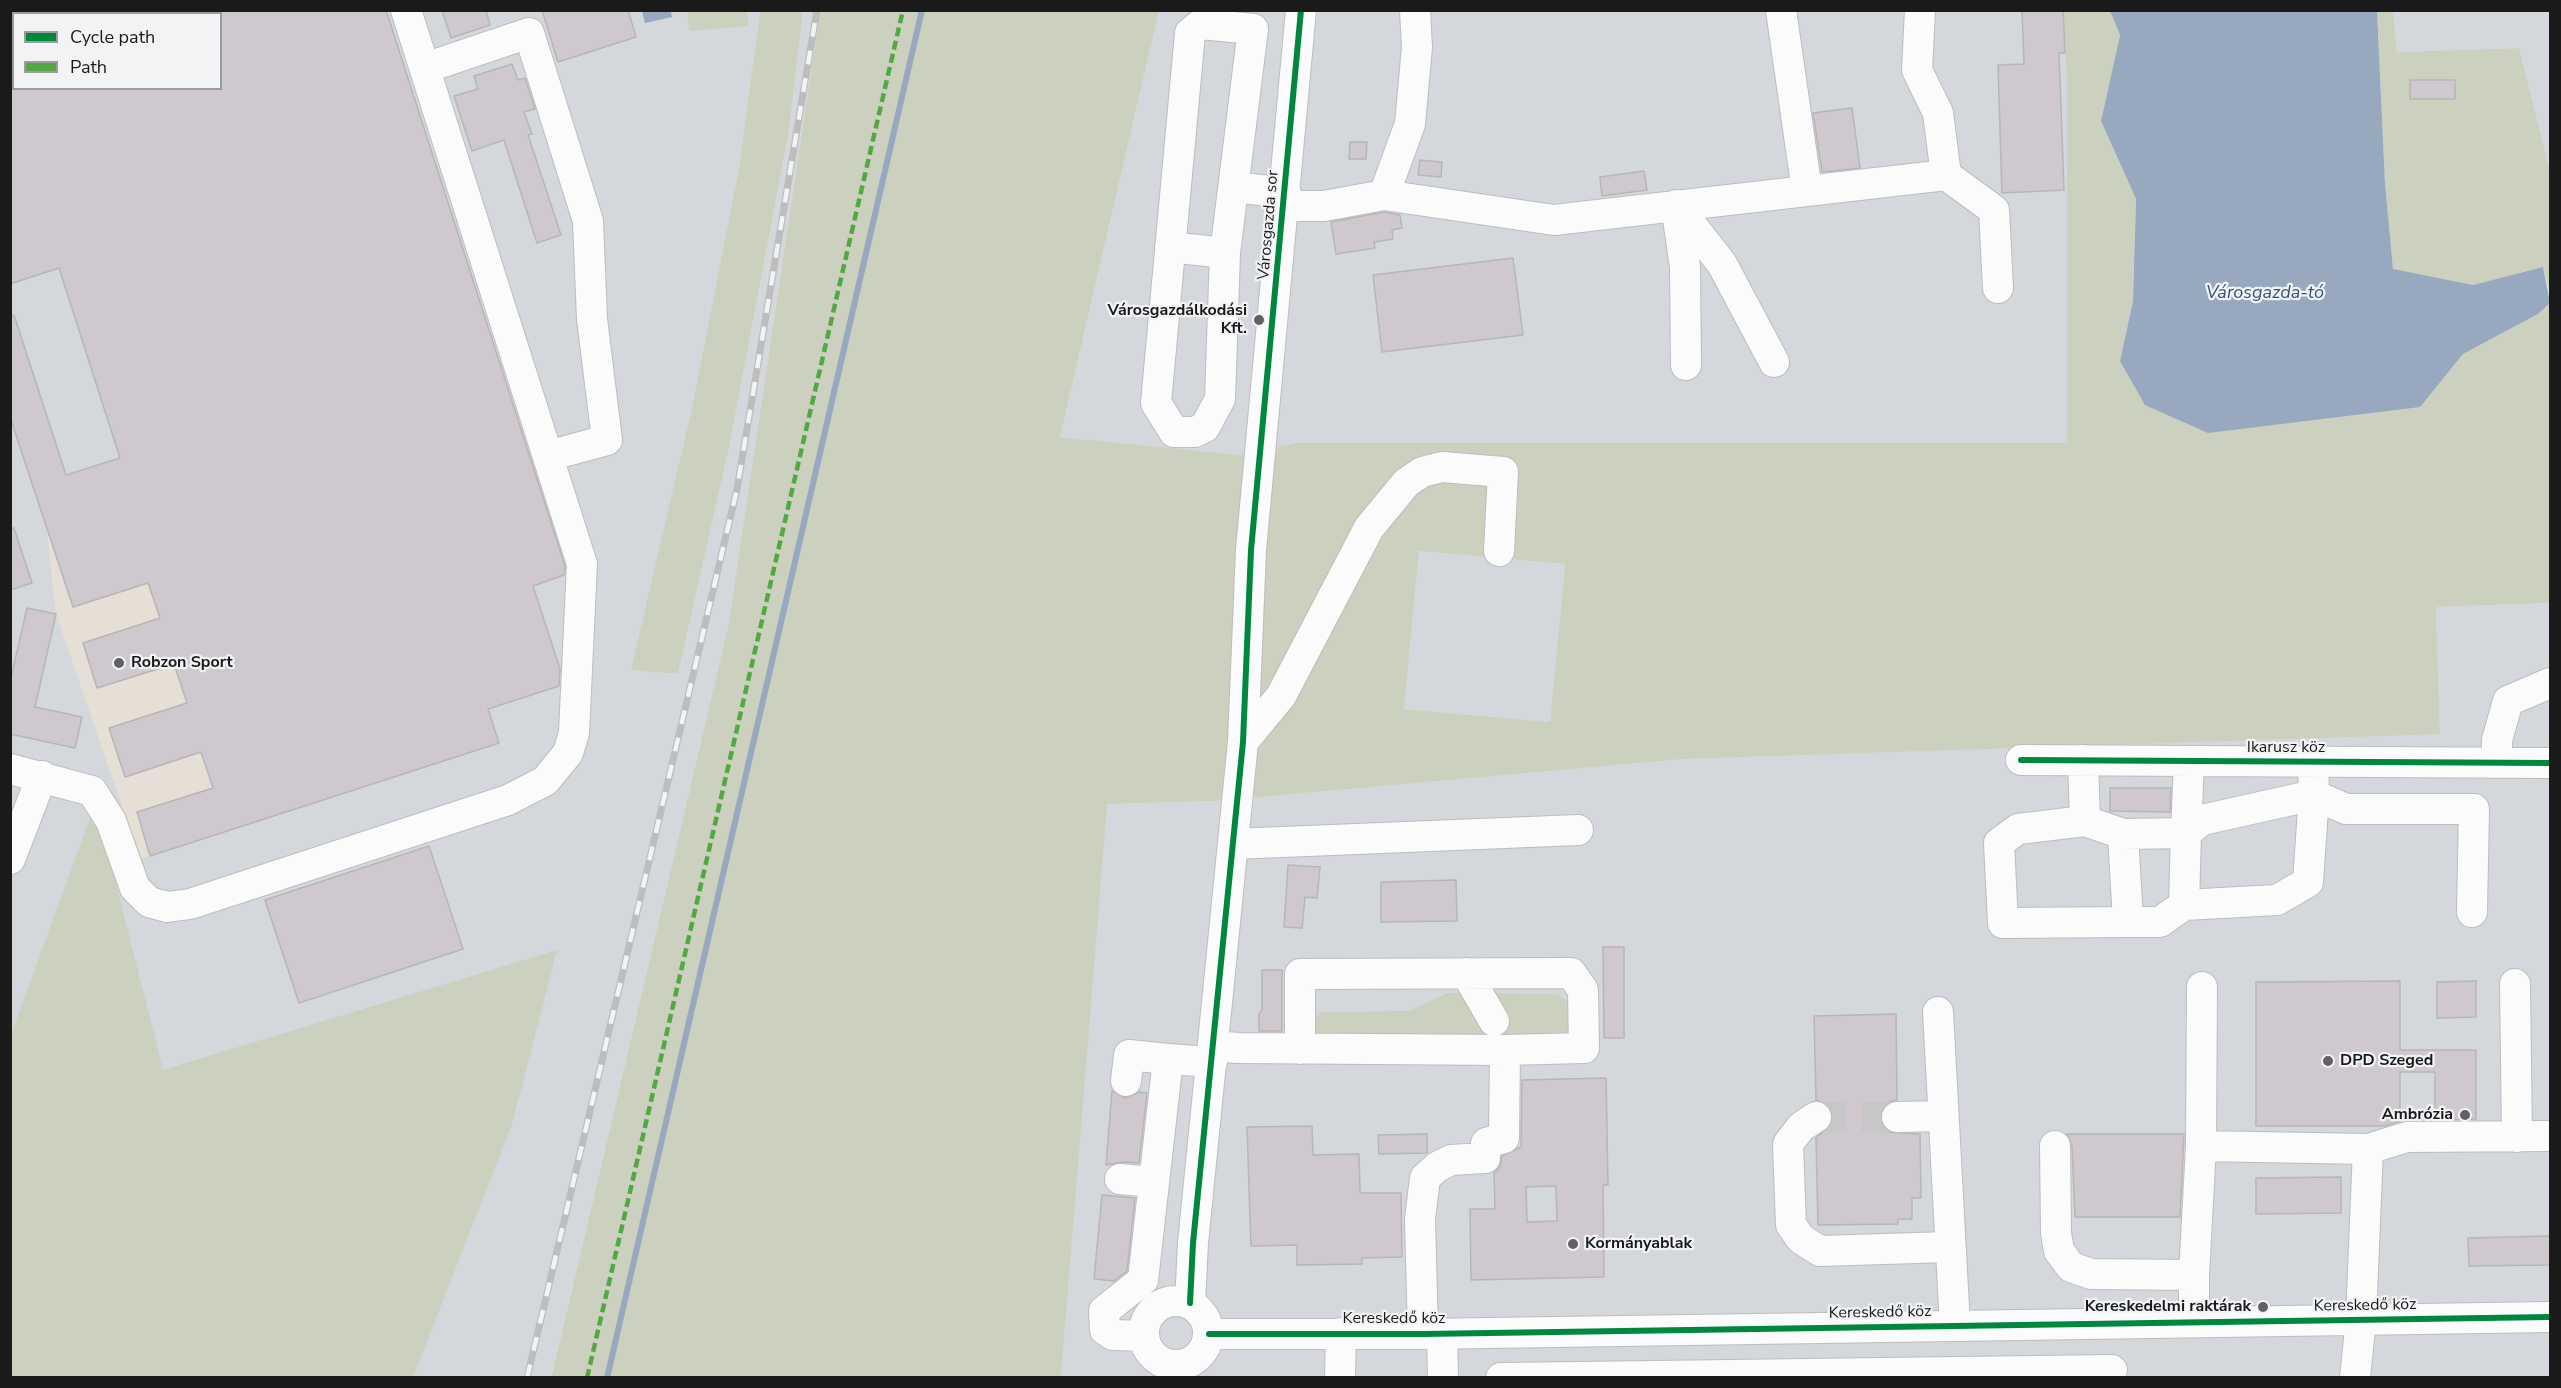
<!DOCTYPE html>
<meta charset="utf-8">
<style>
body{margin:0}
#map{position:relative;width:2561px;height:1388px;overflow:hidden;background:#e5e6e7;font-family:"Nunito Sans",sans-serif}
canvas{display:block}
.frame{position:absolute;inset:0;border:12px solid #1a1a1b;pointer-events:none}
.legend{position:absolute;left:12px;top:12px;width:210px;height:78px;box-sizing:border-box;background:#f2f3f5;border:2px solid #9c9c9e;margin:0;padding:8px 10px;list-style:none;font-size:18px;color:#1a1a1b}
.legend li{display:flex;align-items:center;gap:12px;height:30px}
.legend b{width:30px;border:2px solid #9c9c9e}
</style>
<div id="map">
<canvas width="2561" height="1388"></canvas>
<div class="frame"></div>
<ul class="legend">
<li><b style="height:8px;background:#00873e"></b>Cycle path</li>
<li><b style="height:8px;background:#52a943"></b>Path</li>
</ul>
</div>
<script>
const context = document.querySelector('canvas').getContext('2d');
context.lineJoin = 'round';
function fill(path, color) { context.fillStyle = color; context.fill(path, 'evenodd'); }
const toPath = rows => new Path2D(rows.map(r => 'M' + r).join(''));
function trace(path, color, width, dash) { context.strokeStyle = color; context.lineWidth = width; context.lineCap = dash ? 'butt' : 'round'; context.setLineDash(dash || []); context.stroke(path); }
function label(font, color, halo, rows, align = 'center') {
  context.font = font + ' "Nunito Sans",sans-serif'; context.lineWidth = 4.5; context.setLineDash([]); context.textBaseline = 'middle'; context.strokeStyle = halo; context.fillStyle = color; for (const [text, x, y, turn = 0] of rows) {
    context.save(); context.translate(x, y); context.rotate((+turn || 0) * Math.PI / 180); context.textAlign = isNaN(turn) ? turn : align; if (halo) context.strokeText(text, 0, 0); context.fillText(text, 0, 0); context.restore();
  }
}
const built = toPath([
 [10,11,760,11,739,168,691,412,632,670,678,674,730,443,789,130,803,11,820,11,728,627,551,1377,11,1377],
 [14,14,220,14,220,88,14,88],
 [1159,11,2063,11,2067,80,2067,443,1296,443,1241,455,1060,437],
 [2393,11,2550,11,2550,171,2519,48,2397,52],
 [1419,551,1565,564,1550,722,1404,709],
 [2550,603,2550,1377,1061,1378,1106,804,1216,801,1684,759,2440,733,2436,607]
]);
const education = toPath([
 [135,503,240,827,140,859,56,614,47,531]
]);
const green = toPath([
 [687,11,747,11,748,26,689,31],
 [760,11,803,11,789,130,730,443,678,674,631,670,691,412,739,168],
 [820,11,1159,11,1060,437,1241,455,1296,443,2067,443,2067,80,2063,11,2110,11,2120,35,2101,121,2136,199,2133,301,2120,361,2419,407,2463,354,2538,314,2550,303,2550,603,2436,607,2440,734,1684,759,1216,801,1107,804,1061,1377,551,1378,728,627],
 [1419,551,1565,564,1550,722,1404,709],
 [2377,11,2393,11,2397,52,2519,48,2550,171,2550,294,2543,267,2473,285,2393,270,2385,183],
 [93,810,101,824,163,1070,557,950,512,1124,413,1377,11,1377,10,1037],
 [1448,993,1557,994,1570,1003,1571,1030,1561,1037,1316,1038,1313,1031,1313,1019,1323,1012,1409,1011]
]);
const water = toPath([
 [642,11,671,11,672,17,645,23],
 [2110,11,2377,11,2385,183,2393,269,2473,285,2543,267,2550,303,2538,314,2463,354,2420,407,2208,433,2145,405,2120,361,2133,301,2136,199,2101,121,2120,35]
]);
const stream = toPath([
 [607,1378,922,10]
]);
const building = toPath([
 [220,10,386,10,565,566,564,575,533,586,560,669,559,686,488,709,499,743,150,856,137,812,213,788,201,752,125,777,109,728,187,703,174,664,97,688,83,643,160,618,148,583,73,607,10,417,10,316,14,315,66,475,120,458,59,268,10,284,10,88,220,88,220,10],
 [442,10,486,10,490,25,451,38,442,10],
 [542,10,628,10,636,37,558,62,542,10],
 [2022,10,2063,10,2065,53,2059,53,2064,190,2002,193,1998,65,2024,64,2022,10],
 [512,64,518,80,525,78,535,109,524,112,532,134,528,135,561,235,537,243,504,140,472,151,454,96,478,89,474,76,512,64],
 [2410,80,2455,80,2455,99,2410,99,2410,80],
 [1852,108,1860,168,1822,172,1813,113,1852,108],
 [1350,142,1367,142,1366,159,1349,159,1350,142],
 [1420,160,1442,162,1441,177,1418,175,1420,160],
 [1644,171,1647,190,1602,196,1600,177,1644,171],
 [1384,212,1400,215,1402,228,1392,230,1393,239,1374,242,1375,248,1336,254,1331,222,1384,212],
 [1513,258,1523,335,1382,352,1373,275,1513,258],
 [10,528,14,528,32,583,10,590,10,528],
 [27,608,56,614,35,707,82,717,75,748,10,734,10,682,27,608],
 [2110,788,2171,788,2170,812,2110,811,2110,788],
 [429,846,463,949,299,1003,265,900,429,846],
 [1288,865,1320,867,1317,898,1305,897,1302,928,1284,927,1288,865],
 [1456,880,1457,921,1381,922,1381,882,1456,880],
 [1603,947,1624,947,1624,1038,1604,1038,1603,947],
 [1262,970,1282,970,1282,1031,1259,1031,1259,1014,1262,1010,1262,970],
 [2400,981,2400,1050,2476,1050,2476,1119,2435,1120,2435,1072,2400,1072,2400,1121,2385,1126,2256,1126,2256,982,2400,981],
 [2476,981,2476,1017,2437,1018,2437,982,2476,981],
 [1896,1014,1897,1100,1889,1102,1882,1108,1880,1118,1883,1126,1889,1132,1920,1134,1921,1198,1912,1198,1912,1219,1898,1219,1898,1224,1818,1225,1816,1138,1831,1125,1833,1116,1830,1107,1816,1100,1814,1016,1896,1014],
 [1606,1078,1608,1185,1603,1185,1604,1277,1471,1280,1470,1209,1495,1209,1494,1173,1500,1167,1502,1156,1521,1147,1522,1080,1606,1078],
 [1556,1186,1557,1221,1527,1222,1526,1187,1556,1186],
 [1112,1091,1125,1098,1139,1092,1147,1093,1139,1163,1122,1162,1106,1165,1112,1091],
 [1312,1126,1313,1155,1359,1154,1360,1193,1401,1193,1402,1257,1362,1258,1362,1264,1297,1265,1297,1245,1251,1246,1247,1127,1312,1126],
 [1427,1134,1427,1153,1379,1154,1378,1135,1427,1134],
 [2067,1134,2184,1134,2180,1217,2075,1217,2072,1146,2067,1134],
 [2341,1177,2341,1213,2256,1214,2256,1178,2341,1177],
 [1102,1195,1135,1198,1127,1271,1114,1281,1094,1279,1102,1195],
 [2550,1236,2550,1265,2469,1266,2468,1238,2550,1236]
]);
const minorTunnel = toPath([
 [1816,1117,1897,1117]
]);
const minor = toPath([
 [1781,10,1807,191],
 [1201,24,1253,29,1225,253,1220,399,1205,427,1195,432,1174,432,1156,403,1190,33,1201,24],
 [425,68,529,33,588,221,592,319,607,440,548,456],
 [1946,175,1994,210,1998,288],
 [1234,187,1286,193],
 [1384,195,1410,124,1417,47,1415,10],
 [1285,206,1324,206,1384,195,1554,220,1946,175,1938,113,1917,70,1920,10],
 [1170,247,1225,253],
 [1686,365,1685,267,1676,205,1722,264,1774,362],
 [1243,742,1281,696,1369,528,1406,483,1422,472,1442,467,1503,472,1499,551],
 [2021,760,2550,763],
 [2083,760,2085,821,2123,834,2128,922,2160,922,2184,905,2186,833,2202,820,2314,795,2313,762],
 [2497,763,2497,740,2508,701,2550,683],
 [10,769,92,791,111,821,135,888,149,902,167,907,190,904,508,800,545,781,568,753,574,733,582,564,406,10],
 [2085,821,2018,829,1999,843,2003,923,2128,922],
 [2123,834,2186,833,2189,761],
 [1233,844,1578,830],
 [10,859,42,776],
 [2184,905,2277,900,2308,882,2314,795,2346,809,2474,809,2472,912],
 [1466,973,1494,1021],
 [2515,984,2517,1137],
 [1938,1012,1955,1326],
 [1213,1046,1238,1048,1505,1050,1584,1048,1583,990,1571,973,1300,974,1300,1049],
 [1126,1081,1129,1055,1168,1059],
 [1816,1117,1801,1127,1788,1144,1791,1225,1801,1239,1820,1251,1949,1247],
 [1897,1117,1943,1116],
 [2055,1146,2056,1233,2059,1251,2071,1267,2091,1274,2194,1275],
 [2201,1146,2368,1149],
 [1120,1179,1154,1182],
 '1144 1333a32 32 0 1 1 64 0a32 32 0 1 1-64 0Z',
 [1190,1303,1193,1243,1243,742,1251,550,1301,10],
 [2194,1322,2194,1275,2201,1146,2202,987],
 [1442,1333,1443,1378],
 [1209,1334,1423,1334,2550,1317],
 [1423,1334,1420,1219,1425,1178,1437,1167,1451,1160,1485,1158,1486,1143,1504,1138,1505,1050],
 [1144,1336,1113,1335,1105,1330,1104,1311,1143,1280,1168,1059,1212,1062],
 [1340,1378,1341,1333],
 [1501,1378,2112,1370],
 [2355,1378,2361,1319,2368,1149,2407,1137,2550,1136]
]);
const rail = toPath([
 [527,1378,737,489,817,10]
]);
const quiet = toPath([
 [587,1378,903,10]
]);
const cycleway = toPath([
 [2021,760,2550,763],
 [1190,1303,1193,1243,1243,742,1251,550,1301,10],
 [1209,1334,1423,1334,2550,1317]
]);
const markers = [
 [1259,320,6,"#616162"],
 [119,663,6,"#616162"],
 [2328,1061,6,"#616162"],
 [2465,1115,6,"#616162"],
 [1573,1244,6,"#616162"],
 [2263,1307,6,"#616162"]
];
const streetNames = [
 ["Városgazda sor",1269,225,-85],
 ["Ikarusz köz",2286,748],
 ["Kereskedő köz",2365,1306,-1],
 ["Kereskedő köz",1880,1313,-1],
 ["Kereskedő köz",1394,1319]
];
const poiNames = [
 ["Városgazdálkodási",1247,311],
 ["Kft.",1247,329],
 ["Robzon Sport",131,663,"left"],
 ["DPD Szeged",2340,1061,"left"],
 ["Ambrózia",2453,1115],
 ["Kormányablak",1585,1244,"left"],
 ["Kereskedelmi raktárak",2251,1307]
];
const waterNames = [
 ["Városgazda-tó",2265,294]
];
fill(built, '#d4d7dc');
fill(education, '#e6dfd5');
fill(green, '#ccd0be');
fill(water, '#97a8bf');
trace(stream, '#97a8bf', 6);
fill(building, '#cfc8ce');
trace(building, '#b6b6b7', 1.5);
trace(minorTunnel, '#c7c7c8', 30, [30, 15]);
trace(minor, '#bdbdbe', 32);
trace(minor, '#fbfbfb', 30);
trace(rail, '#bdbdbe', 7);
trace(rail, '#f2f3f5', 4.5, [14]);
trace(quiet, '#52a943', 4.5, [9, 4.5]);
trace(cycleway, '#00873e', 6);
for (const [x, y, r, color] of markers) { const dot = new Path2D(); dot.arc(x, y, r, 0, 2 * Math.PI); context.fillStyle = color; context.fill(dot); trace(dot, '#f2f3f5', 2); }
label('16px', '#1a1a1b', '#f2f3f5', streetNames);
label('bold 16px', '#1a1a1b', '#f2f3f5', poiNames, 'right');
label('italic 18px', '#325381', '#f2f3f5', waterNames);
</script>
